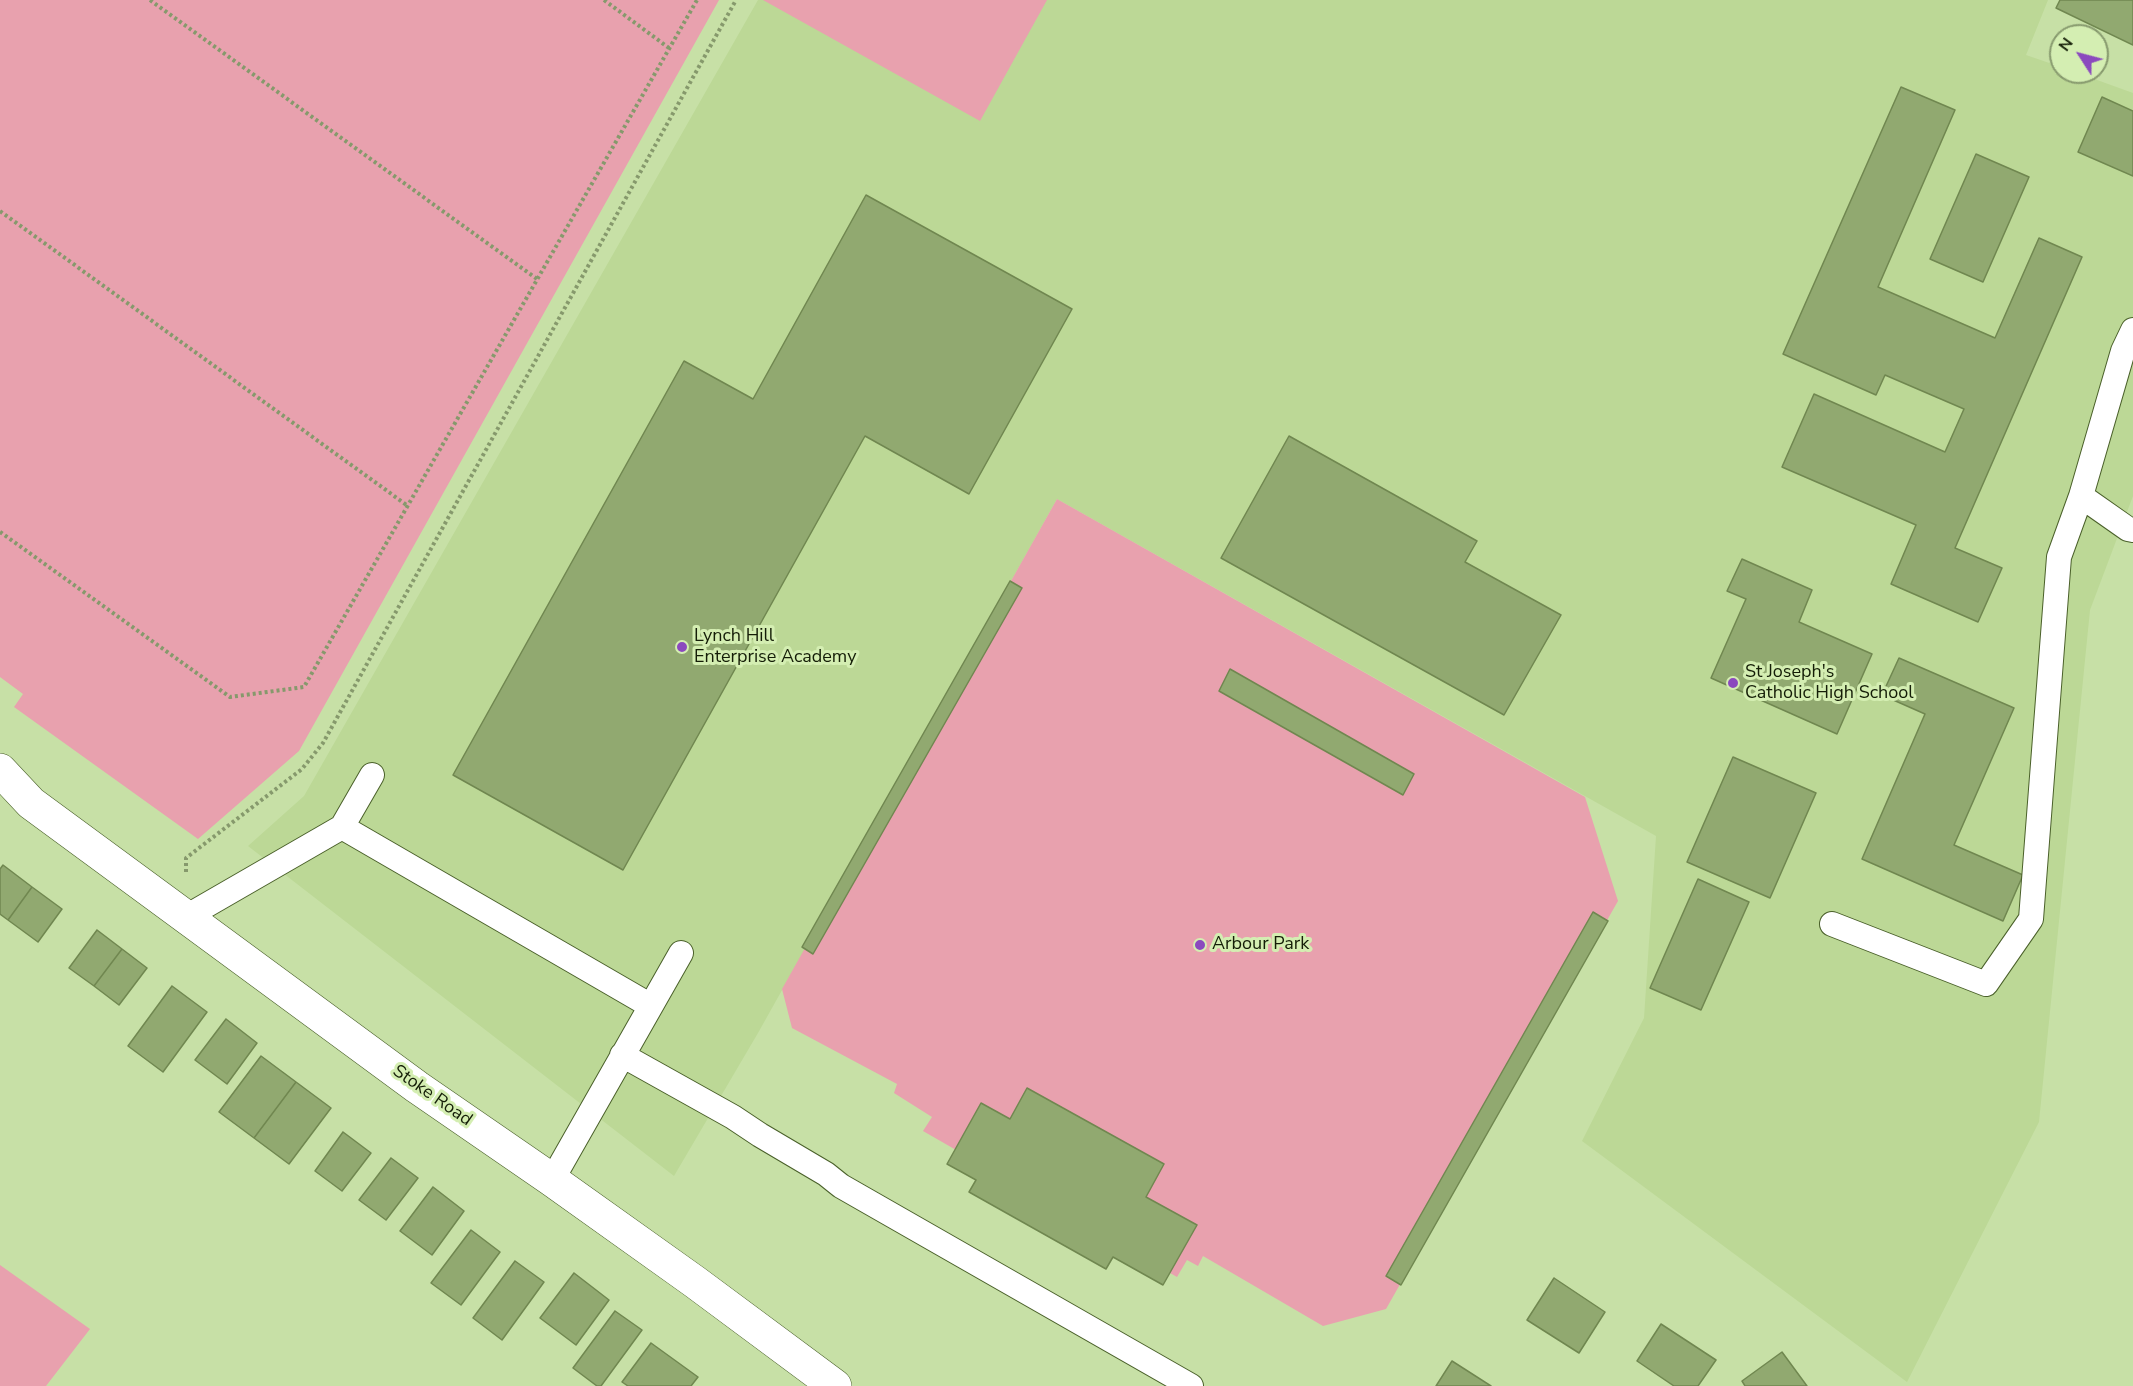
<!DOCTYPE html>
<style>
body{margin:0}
#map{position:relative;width:2133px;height:1386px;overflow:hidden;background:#c7e0a6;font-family:"Nunito Sans",sans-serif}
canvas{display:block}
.north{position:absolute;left:2049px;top:24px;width:60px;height:60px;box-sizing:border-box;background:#d4eeb2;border:2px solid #879a6e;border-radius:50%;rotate:306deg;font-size:16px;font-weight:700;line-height:24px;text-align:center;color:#141d07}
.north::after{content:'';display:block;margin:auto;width:21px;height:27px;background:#8b49be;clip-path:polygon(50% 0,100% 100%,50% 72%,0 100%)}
</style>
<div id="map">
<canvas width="2133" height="1386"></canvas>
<div class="north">N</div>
</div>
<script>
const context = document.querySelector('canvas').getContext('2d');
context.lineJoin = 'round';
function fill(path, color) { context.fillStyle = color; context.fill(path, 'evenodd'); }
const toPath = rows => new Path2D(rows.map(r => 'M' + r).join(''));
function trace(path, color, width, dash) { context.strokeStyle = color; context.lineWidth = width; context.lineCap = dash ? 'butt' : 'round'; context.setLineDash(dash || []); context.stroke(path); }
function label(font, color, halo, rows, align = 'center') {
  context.font = font + ' "Nunito Sans",sans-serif'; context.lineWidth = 6; context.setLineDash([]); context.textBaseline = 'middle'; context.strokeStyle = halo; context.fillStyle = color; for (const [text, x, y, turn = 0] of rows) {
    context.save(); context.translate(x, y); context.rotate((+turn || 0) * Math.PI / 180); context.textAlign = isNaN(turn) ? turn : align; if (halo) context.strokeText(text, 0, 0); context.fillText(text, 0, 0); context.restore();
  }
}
const built = toPath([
 [758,0,2048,0,2026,55,2061,67,2061,72,2075,72,2133,93,2133,496,2090,610,2039,1122,1907,1382,1582,1141,1644,1018,1656,836,1057,499,758,1033,674,1176,248,846,304,796]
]);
const green = toPath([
 [0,0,719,0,299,751,198,839,14,707,23,694,0,677],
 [763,0,1047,0,980,121],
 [1057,499,1585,797,1618,901,1386,1309,1323,1326,1203,1256,1198,1266,1187,1260,1177,1277,923,1131,932,1117,894,1093,897,1084,792,1028,782,989],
 [0,1265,90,1329,46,1386,0,1386]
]);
const building = toPath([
 [2060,0,2133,0,2133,45,2056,8,2060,0],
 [1901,87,1955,110,1878,287,1995,338,2039,238,2082,257,1955,548,2002,568,1978,622,1891,584,1916,525,1782,467,1814,394,1945,452,1964,409,1885,375,1876,395,1783,354,1901,87],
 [2102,97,2133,111,2133,176,2078,152,2102,97],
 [1976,154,2029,177,1983,282,1930,259,1976,154],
 [866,195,1072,309,969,494,865,436,623,870,453,775,684,361,753,399,866,195],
 [1289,436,1477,541,1465,562,1561,615,1504,715,1221,558,1289,436],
 [1742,559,1812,590,1799,622,1872,654,1837,734,1711,678,1746,599,1727,591,1742,559],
 [1010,581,1022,588,813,954,802,947,1010,581],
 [1899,658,2014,708,1954,845,2023,875,2003,921,1862,859,1925,714,1882,695,1899,658],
 [1230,669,1414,774,1403,795,1219,691,1230,669],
 [1733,757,1816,793,1770,898,1687,862,1733,757],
 [3,865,32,887,8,920,0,914,0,869,3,865],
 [1698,879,1749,902,1701,1010,1650,988,1698,879],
 [32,887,62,909,38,942,8,920,32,887],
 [1593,912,1608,921,1401,1285,1386,1276,1593,912],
 [97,930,122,949,94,986,69,968,97,930],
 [122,949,147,968,119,1005,94,986,122,949],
 [172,986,207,1012,163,1072,128,1046,172,986],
 [226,1019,257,1043,227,1084,195,1060,226,1019],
 [261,1056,296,1082,254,1138,219,1112,261,1056],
 [296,1082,331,1108,289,1164,254,1138,296,1082],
 [1027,1088,1164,1164,1146,1197,1197,1225,1163,1285,1113,1257,1106,1269,969,1192,976,1180,947,1164,981,1103,1010,1119,1027,1088],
 [343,1132,371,1153,342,1191,315,1171,343,1132],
 [391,1158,418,1178,386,1220,359,1200,391,1158],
 [433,1187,464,1211,432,1255,400,1231,433,1187],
 [471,1230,500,1252,461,1305,431,1283,471,1230],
 [515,1261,544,1282,502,1340,473,1318,515,1261],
 [574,1273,609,1300,576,1345,540,1318,574,1273],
 [1554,1278,1605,1312,1579,1353,1527,1320,1554,1278],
 [615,1311,642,1330,601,1386,597,1386,573,1368,615,1311],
 [1661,1324,1716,1360,1698,1386,1674,1386,1637,1361,1661,1324],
 [651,1343,698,1377,691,1386,628,1386,622,1382,651,1343],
 [1782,1352,1807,1386,1745,1386,1742,1381,1782,1352],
 [1452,1361,1491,1386,1436,1386,1452,1361]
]);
const path = toPath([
 [150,0,537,279],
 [604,0,669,48],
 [0,211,408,506],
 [0,532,230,697,304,687,697,0],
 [186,872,186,858,302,769,323,743,736,0]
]);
const lane = toPath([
 [2133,330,2123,351,2081,496,2128,529,2133,530],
 [342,827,372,775],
 [186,917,342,827,651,1006],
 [1832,924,1986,984,2031,919,2059,557,2081,496],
 [622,1055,733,1117,760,1135,826,1174,841,1186,1191,1386],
 [552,1180,681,953]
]);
const secondary = toPath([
 [0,770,31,803,186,917,417,1087,552,1180,695,1282,835,1386]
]);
const markers = [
 [682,647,6,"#8b49be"],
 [1733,683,6,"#8b49be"],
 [1200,945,6,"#8b49be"]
];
const poiNames = [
 ["Lynch Hill",694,637],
 ["Enterprise Academy",694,658],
 ["St Joseph's",1745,673],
 ["Catholic High School",1745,694],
 ["Arbour Park",1212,945]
];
const streetNames = [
 ["Stoke Road",432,1096,35]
];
fill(built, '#bcd896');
fill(green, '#e8a1ae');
fill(building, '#91a970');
trace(building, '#708750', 1.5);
trace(lane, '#4a602a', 26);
trace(secondary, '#4a602a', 34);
trace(path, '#86996c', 4, [3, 3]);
trace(lane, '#fff', 24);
trace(secondary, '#fff', 33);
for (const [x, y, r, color] of markers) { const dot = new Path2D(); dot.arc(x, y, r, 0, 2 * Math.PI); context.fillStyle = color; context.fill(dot); trace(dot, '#d4eeb2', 2); }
label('18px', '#141d07', '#d4eeb2', poiNames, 'left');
label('18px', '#141d07', '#d4eeb2', streetNames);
</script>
